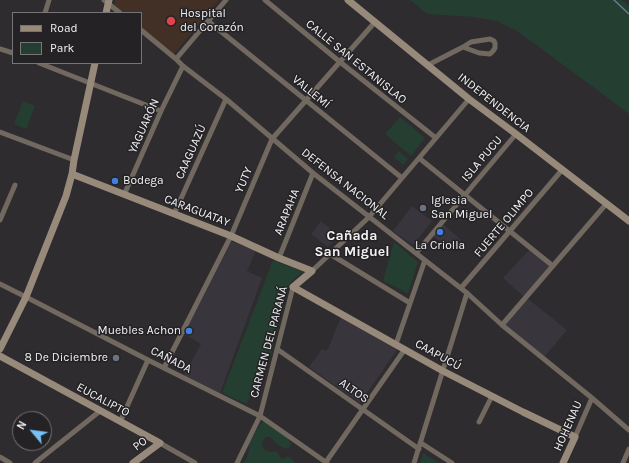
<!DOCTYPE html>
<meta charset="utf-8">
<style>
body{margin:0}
#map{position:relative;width:629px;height:463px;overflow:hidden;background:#2e2c2f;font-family:Karla,sans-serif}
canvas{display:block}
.legend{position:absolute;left:12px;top:12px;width:130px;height:52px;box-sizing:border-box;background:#242225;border:1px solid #767577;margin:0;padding:5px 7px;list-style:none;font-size:12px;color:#f2f2f3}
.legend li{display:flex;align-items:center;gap:8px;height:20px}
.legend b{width:20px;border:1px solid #767577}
.north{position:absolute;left:12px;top:411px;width:40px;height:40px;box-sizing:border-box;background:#242225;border:1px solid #767577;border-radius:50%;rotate:299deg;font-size:11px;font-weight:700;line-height:16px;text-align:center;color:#f2f2f3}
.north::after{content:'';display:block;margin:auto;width:14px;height:18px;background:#73c1f6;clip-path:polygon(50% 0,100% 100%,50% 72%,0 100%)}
</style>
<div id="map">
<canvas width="629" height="463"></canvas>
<ul class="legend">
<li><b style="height:5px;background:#988a7b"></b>Road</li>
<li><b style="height:11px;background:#243e31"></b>Park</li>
</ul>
<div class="north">N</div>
</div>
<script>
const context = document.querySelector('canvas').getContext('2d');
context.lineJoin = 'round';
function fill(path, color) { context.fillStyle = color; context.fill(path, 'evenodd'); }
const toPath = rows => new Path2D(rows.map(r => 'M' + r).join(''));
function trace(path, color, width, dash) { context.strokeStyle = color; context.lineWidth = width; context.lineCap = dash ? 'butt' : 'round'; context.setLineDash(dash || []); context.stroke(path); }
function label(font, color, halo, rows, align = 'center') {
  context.font = font + ' Karla,sans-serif'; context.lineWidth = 3; context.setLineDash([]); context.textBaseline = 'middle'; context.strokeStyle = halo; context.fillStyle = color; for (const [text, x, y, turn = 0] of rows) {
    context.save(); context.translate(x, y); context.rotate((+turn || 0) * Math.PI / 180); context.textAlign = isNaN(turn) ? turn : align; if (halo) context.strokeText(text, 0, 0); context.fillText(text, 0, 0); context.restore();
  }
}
const built = toPath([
 [412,206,432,221,413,245,393,231],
 [321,221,339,236,328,247,311,234],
 [442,223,461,240,453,250,431,235],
 [233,242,256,250,247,271,262,278,220,393,184,375,201,344,184,334,231,243],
 [530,249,550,266,524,297,503,278],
 [527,298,567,330,544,357,505,324],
 [341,317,394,346,397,350,360,403,309,367,322,349,326,351,328,349]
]);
const medical = toPath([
 [115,0,219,0,173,55,141,28,141,13,123,13,114,6]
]);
const green = toPath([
 [410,0,622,0,629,6,629,114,600,92,517,31,497,21,474,17,427,14],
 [23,101,35,106,26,129,14,124],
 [400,117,425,138,411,156,385,134],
 [399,151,408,159,403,165,394,157],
 [394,242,418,262,408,293,383,281],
 [273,260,303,272,291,282,287,289,271,355,267,353,247,404,222,393],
 [264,421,288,437,291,445,289,448,285,449,278,445,270,437,266,437,263,440,262,444,263,448,266,451,271,452,275,451,278,453,280,457,283,459,286,457,290,457,293,460,295,463,244,463,247,457,249,451,249,443,260,425],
 [423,453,439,463,420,463]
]);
const stream = toPath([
 [614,0,629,14]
]);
const street = toPath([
 [104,0,120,13],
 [265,0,340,62,436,138],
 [45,13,49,0],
 [208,21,402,178],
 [141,30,176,59,183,66,226,99,313,173,467,293,502,325,592,398,629,430],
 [0,49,13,53],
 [176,59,226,0],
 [39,63,161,111],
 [428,65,463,47,471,42,490,39,494,41,495,43,495,48,493,51,490,54,479,53,463,47],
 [0,132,74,160],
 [419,158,553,266],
 [124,195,161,111,183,66],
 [174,214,226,99],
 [0,220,15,185],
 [417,252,516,134],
 [330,254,410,303],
 [279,258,313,173],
 [312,271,369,217,469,99],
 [0,284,26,297,148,360,260,416,327,463],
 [461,288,562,170],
 [502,325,607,203],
 [396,344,425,260],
 [277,349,419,449],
 [164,368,231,236,272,139,375,22],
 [120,422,148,360],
 [479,422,492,396],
 [575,437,592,398],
 [160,443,195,463],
 [421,443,452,463],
 [0,457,10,463],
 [326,462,405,349],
 [35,463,100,411],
 [237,463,260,416,293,287],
 [414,463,467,293],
 [623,463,629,449]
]);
const secondary = toPath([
 [348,0,469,99,516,134,629,221],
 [106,13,109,0],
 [72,174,231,236,279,258,312,271,293,287,443,371,523,412,575,437,563,463],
 [0,349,26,297,66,196,72,174,74,160,95,63],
 [0,356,160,443,133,463]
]);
const markers = [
 [171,21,5,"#e0444e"],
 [115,181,4,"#3f7fe0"],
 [423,208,4,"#6b7280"],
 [440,232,4,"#3f7fe0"],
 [189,331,4,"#3f7fe0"],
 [116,358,4,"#6b7280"]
];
const poiNames = [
 ["Hospital",180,14],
 ["del Corazón",180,28],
 ["Bodega",123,181],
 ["Iglesia",431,201],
 ["San Miguel",431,215],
 ["La Criolla",440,246,"center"],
 ["Muebles Achon",181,331,"right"],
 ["8 De Diciembre",108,358,"right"]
];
const streetNames = [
 ["CALLE SAN ESTANISLAO",356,62,39],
 ["VALLEMÍ",311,92,39],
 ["INDEPENDENCIA",494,103,38],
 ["YAGUARÓN",144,126,-66],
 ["CAAGUAZÚ",191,152,-66],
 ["ISLA PUCU",482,159,-50],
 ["YUTY",244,180,-67],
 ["DEFENSA NACIONAL",345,184,38],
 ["CARAGUATAY",197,211,21],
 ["ARAPAHA",287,212,-68],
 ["FUERTE OLIMPO",504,223,-50],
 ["CARMEN DEL PARANÁ",269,342,-75],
 ["CAAPUCÚ",438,355,29],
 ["CAÑADA",171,360,27],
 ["ALTOS",354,391,35],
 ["EUCALIPTO",103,400,28],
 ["HOHENAU",568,426,-66],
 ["PO",140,444,-38]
];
const quarterNames = [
 ["Cañada",352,236],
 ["San Miguel",352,252]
];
fill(built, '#39353d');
fill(medical, '#423027');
fill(green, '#243e31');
trace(stream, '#687b91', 1.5);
trace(street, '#71685f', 5);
trace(secondary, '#988a7b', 7);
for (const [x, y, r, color] of markers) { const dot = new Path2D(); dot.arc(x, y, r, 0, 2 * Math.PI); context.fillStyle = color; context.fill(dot); trace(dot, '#242225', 1.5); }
label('12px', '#f2f2f3', '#242225', poiNames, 'left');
label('12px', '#f2f2f3', '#242225', streetNames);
label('bold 14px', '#f2f2f3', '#242225', quarterNames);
</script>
